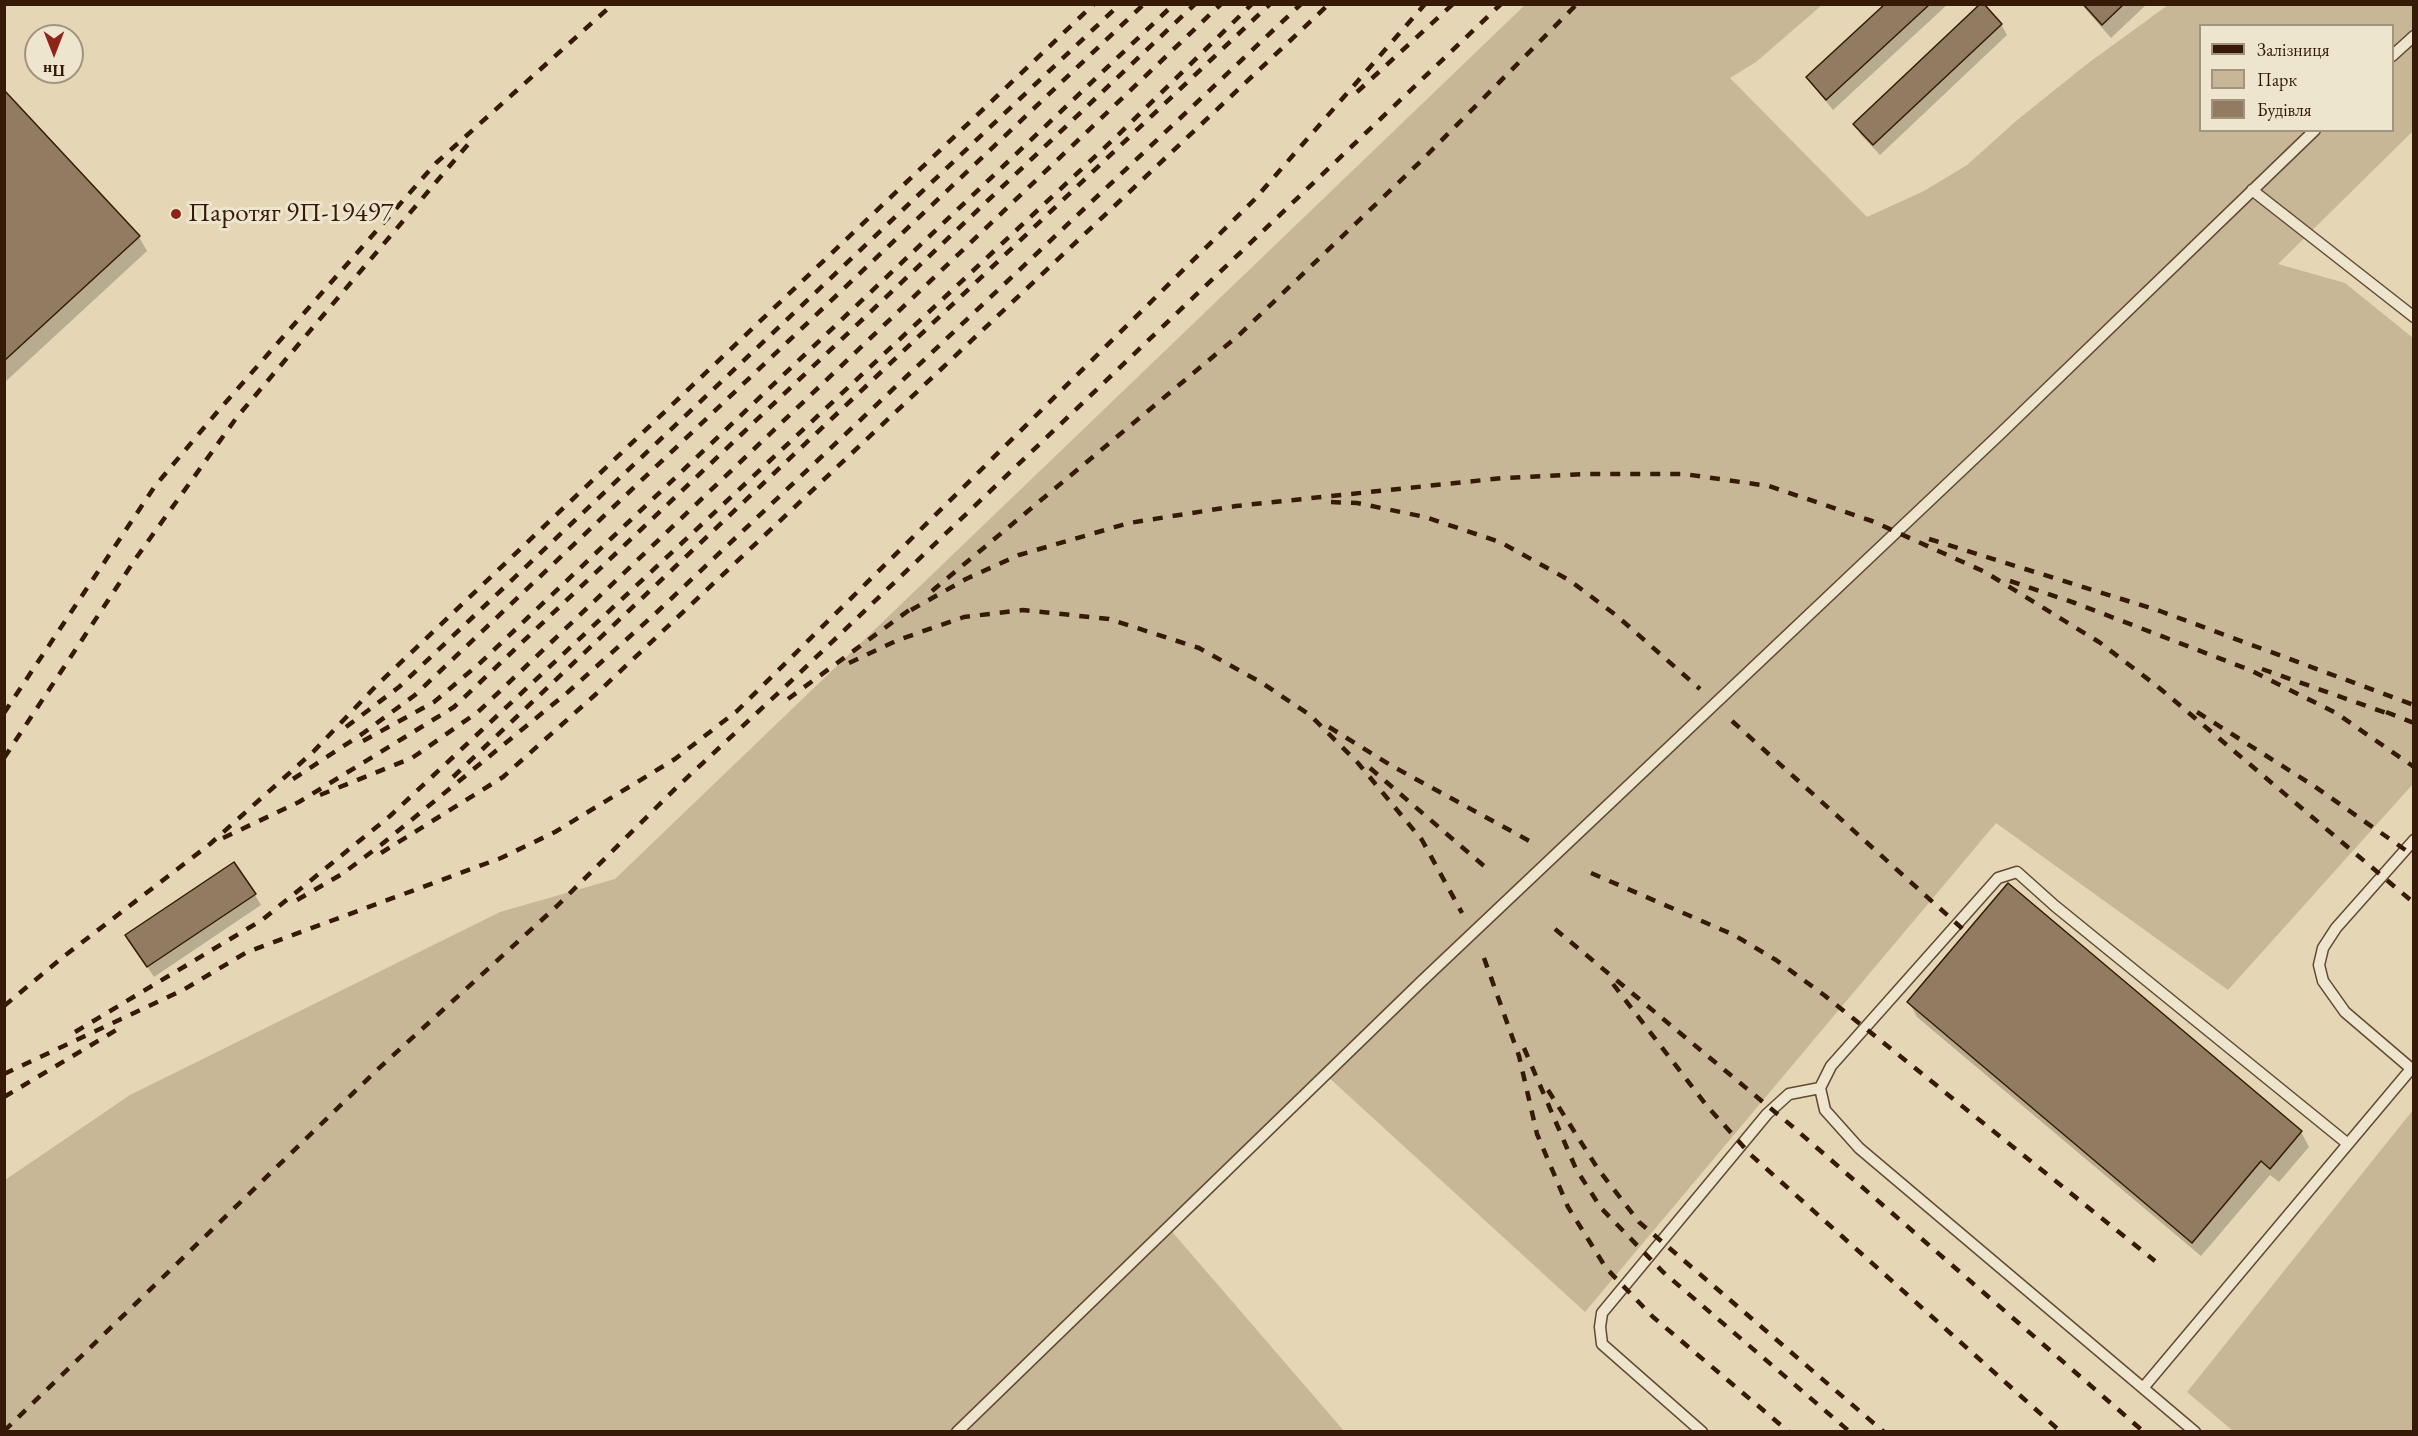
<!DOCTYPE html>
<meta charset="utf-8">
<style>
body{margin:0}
#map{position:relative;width:2418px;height:1436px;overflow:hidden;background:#e5d7b5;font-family:"EB Garamond",serif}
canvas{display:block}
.frame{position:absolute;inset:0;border:6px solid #361a07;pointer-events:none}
.legend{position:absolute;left:2199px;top:24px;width:195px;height:108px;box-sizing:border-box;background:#eee5cf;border:2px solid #a4947f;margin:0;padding:8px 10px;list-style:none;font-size:18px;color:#361a07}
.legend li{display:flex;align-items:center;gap:12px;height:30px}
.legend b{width:30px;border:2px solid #a4947f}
.north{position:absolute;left:24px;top:24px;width:60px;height:60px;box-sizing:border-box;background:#eee5cf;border:2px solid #a4947f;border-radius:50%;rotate:180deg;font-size:16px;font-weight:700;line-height:24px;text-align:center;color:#361a07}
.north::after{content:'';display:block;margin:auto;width:21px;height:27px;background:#8f2418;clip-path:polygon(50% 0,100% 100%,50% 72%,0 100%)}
</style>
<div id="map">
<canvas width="2418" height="1436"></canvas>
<div class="frame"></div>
<ul class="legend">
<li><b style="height:8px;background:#361a07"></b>Залізниця</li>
<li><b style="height:16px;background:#c7b797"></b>Парк</li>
<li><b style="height:16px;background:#917c61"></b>Будівля</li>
</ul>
<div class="north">Пн</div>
</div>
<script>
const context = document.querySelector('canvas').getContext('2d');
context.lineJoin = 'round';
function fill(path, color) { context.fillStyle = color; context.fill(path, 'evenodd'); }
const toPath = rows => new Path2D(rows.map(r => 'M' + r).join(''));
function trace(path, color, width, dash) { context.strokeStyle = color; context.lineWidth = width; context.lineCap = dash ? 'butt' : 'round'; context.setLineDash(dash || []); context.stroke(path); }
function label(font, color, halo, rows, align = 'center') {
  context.font = font + ' "EB Garamond",serif'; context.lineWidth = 6; context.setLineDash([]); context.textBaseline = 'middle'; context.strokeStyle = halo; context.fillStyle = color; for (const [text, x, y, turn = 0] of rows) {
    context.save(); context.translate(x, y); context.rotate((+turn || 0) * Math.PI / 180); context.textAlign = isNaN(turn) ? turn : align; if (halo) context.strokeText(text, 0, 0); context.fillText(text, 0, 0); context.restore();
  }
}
const green = toPath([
 [1525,5,1822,5,1756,62,1730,78,1867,217,1924,191,1967,165,2016,121,2087,64,2168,5,2413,5,2413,131,2278,264,2345,283,2413,338,2413,784,2228,990,1996,823,1585,1312,1326,1075,1168,1227,1344,1431,5,1432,5,1180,130,1095,500,912,615,879],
 [2200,26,2392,26,2392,130,2200,130],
 [2413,1110,2413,1431,2233,1431,2187,1392]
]);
const shadow = toPath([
 [1887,4,1948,4,1833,110,1807,78],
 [2081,4,2147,4,2111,38],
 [2001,24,2007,35,1880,155,1861,135,1855,125],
 [4,92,139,237,147,251,4,383],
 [255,895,261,905,154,977,127,936],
 [1909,1002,2301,1132,2309,1147,2279,1182,2270,1175,2201,1256,1917,1017]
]);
const building = toPath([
 [1885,4,1930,4,1826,100,1806,77,1885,4],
 [1980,4,1984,4,2002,24,1873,145,1853,124,1980,4],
 [2083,4,2124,4,2102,25,2083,4],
 [4,90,140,236,4,361,4,90],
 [234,862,256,894,147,967,125,935,234,862],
 [2008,883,2302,1131,2270,1169,2261,1161,2192,1243,1907,1002,2008,883]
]);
const lane = toPath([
 [2392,56,2414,36],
 [2252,190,2414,317],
 [2414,840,2336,928,2323,948,2319,965,2323,981,2345,1012,2414,1071],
 [2143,1388,2411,1069],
 [957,1432,1423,980,2000,434,2315,130],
 [1702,1432,1602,1344,1600,1327,1602,1313,1767,1114,1789,1094,1820,1088],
 [2195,1432,1859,1148,1825,1110,1820,1088,1831,1066,1998,878,2017,872,2055,906,2348,1144]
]);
const rail = toPath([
 [1357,92,1453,4],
 [1331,502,1357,503,1425,517,1500,542,1569,580,1617,616,1700,689],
 [1929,539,2160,611,2414,705],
 [2010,581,2075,603,2250,670,2336,713,2414,767],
 [932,591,1239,335,1420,162,1577,4],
 [911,610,966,579,1019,555,1129,523,1236,506,1503,478,1585,474,1684,474,1769,486,1872,521,1985,572,2099,642,2157,686,2414,903],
 [849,663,898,640,964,617,1023,610,1109,619,1199,648,1262,683,1310,715,1358,763,1422,840,1462,913],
 [2262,669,2392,715],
 [788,699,916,605],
 [2197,712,2314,786,2414,856],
 [2386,712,2414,723],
 [4,713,155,486,218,411,436,163,613,4],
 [1732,721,1966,932],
 [346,727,399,687,1120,4],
 [1329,727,1392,766,1535,844],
 [363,741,434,702,479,664,1174,4],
 [4,758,136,558,237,417,470,142],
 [1370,768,1491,872],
 [453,777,1270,4],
 [293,779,362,734,415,695,1144,4],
 [320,795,412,758,478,712,1221,4],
 [223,838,299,802,454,707,1195,4],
 [381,853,503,777,596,694,1329,4],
 [1591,873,1734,935,1776,960,1824,995,2155,1261],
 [297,900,342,874,382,844,568,692,657,612,1301,4],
 [1555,929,1793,1127,2144,1432],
 [1484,958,1519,1056,1537,1134,1568,1207,1606,1268,1653,1317,1789,1432],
 [1613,984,1707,1106,1751,1155,2061,1432],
 [4,1006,63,957,210,844,313,752,376,686,1094,4],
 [75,1032,262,920,390,816,1117,136,1252,4],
 [1524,1048,1576,1169,1601,1208,1663,1272,1850,1432],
 [4,1074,183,990,247,952,501,858,555,832,675,759,737,711,1254,200,1425,4],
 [1548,1090,1598,1169,1639,1222,1884,1432],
 [4,1097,123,1026],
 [4,1431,377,1070,557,906,677,787,789,683,1501,4]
]);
const markers = [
 [176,214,6,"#8f2418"]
];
const poiNames = [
 ["Паротяг 9П-19497",188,214]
];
fill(green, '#c7b797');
fill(shadow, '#0003');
fill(building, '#917c61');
trace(building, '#361a07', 1.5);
trace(lane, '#624932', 13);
trace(lane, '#eee5cf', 10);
trace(rail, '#361a07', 4.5, [10, 10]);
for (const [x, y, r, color] of markers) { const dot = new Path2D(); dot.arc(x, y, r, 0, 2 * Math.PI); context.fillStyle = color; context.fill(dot); trace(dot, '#eee5cf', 2); }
label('27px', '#361a07', '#eee5cf', poiNames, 'left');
</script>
